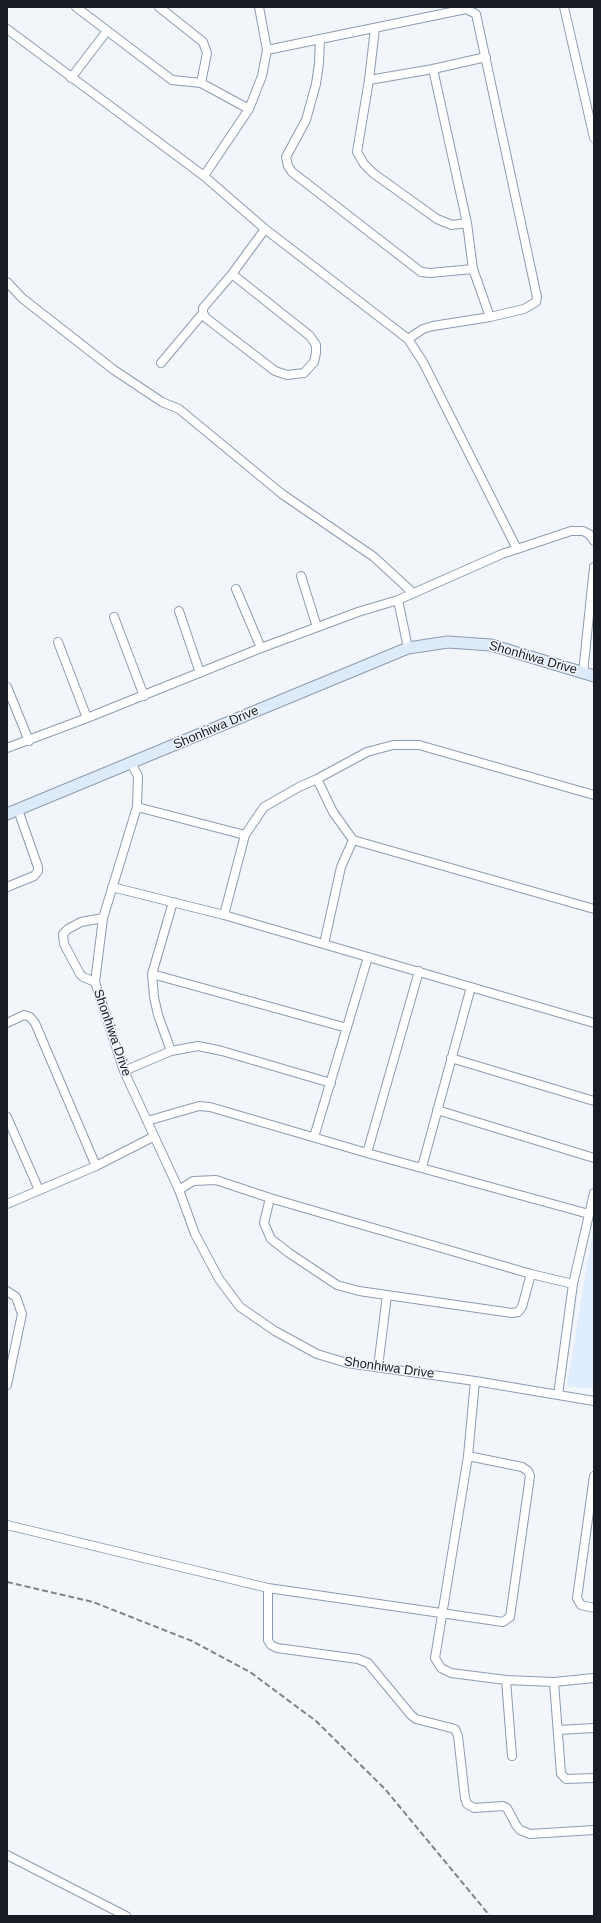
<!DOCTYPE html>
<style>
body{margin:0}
#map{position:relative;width:601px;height:1923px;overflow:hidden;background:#f2f6fa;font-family:Arial,sans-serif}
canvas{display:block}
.frame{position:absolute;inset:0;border:8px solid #181d25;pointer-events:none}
</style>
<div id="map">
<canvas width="601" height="1923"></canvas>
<div class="frame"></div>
</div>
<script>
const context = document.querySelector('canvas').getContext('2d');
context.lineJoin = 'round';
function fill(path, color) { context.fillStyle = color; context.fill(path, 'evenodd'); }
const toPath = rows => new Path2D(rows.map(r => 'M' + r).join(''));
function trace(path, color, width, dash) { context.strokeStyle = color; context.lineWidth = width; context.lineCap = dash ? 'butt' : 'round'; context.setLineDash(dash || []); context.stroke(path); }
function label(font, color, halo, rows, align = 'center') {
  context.font = font + ' Arial,sans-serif'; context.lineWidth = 3; context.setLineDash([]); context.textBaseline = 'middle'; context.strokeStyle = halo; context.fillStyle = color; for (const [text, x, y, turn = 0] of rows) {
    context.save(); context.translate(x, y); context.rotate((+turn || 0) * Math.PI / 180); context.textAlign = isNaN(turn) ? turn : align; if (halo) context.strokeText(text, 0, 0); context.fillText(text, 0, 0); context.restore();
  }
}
const built = toPath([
 [594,1224,594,1389,567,1386]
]);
const street = toPath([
 [76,7,172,80,201,83,249,109],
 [159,7,203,42,207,53,201,83],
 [564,7,594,138],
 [375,28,369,80,357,152,364,164,373,173,437,219,452,225,467,223],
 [7,29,204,176,265,229,408,339,423,362,517,549],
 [320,39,319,63,316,84,306,120,286,157,288,166,292,172,421,272,430,273,473,269],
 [267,50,466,9,476,14,537,297,536,302,524,309,490,317,433,326,423,329,408,339],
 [433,69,467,223,473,269,490,317],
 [71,78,107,31],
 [369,80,433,69,486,57],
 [204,176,249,109,262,76,267,50,259,7],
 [232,274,310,336,316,345,316,353,314,362,304,373,287,375,275,371,206,318,203,313,203,308,232,274,265,229],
 [7,282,22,298,114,370,162,402,179,409,282,494,374,557,413,593],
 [161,363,203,313],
 [301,576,317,627],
 [236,589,261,648],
 [398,600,502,554,571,531,583,531,589,534,594,541],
 [179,611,200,673],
 [114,617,144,696],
 [58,642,87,718],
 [583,673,594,567],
 [7,687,29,741],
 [7,748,87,718,261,648,358,612,398,600,408,648],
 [131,763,138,776,137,807,103,918,95,982,124,1071,179,1190,195,1234,219,1279,240,1307,275,1331,317,1354,347,1363,475,1381,594,1401],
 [317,779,367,752,393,745,419,745,594,795],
 [137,807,245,835],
 [7,887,34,876,38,871,38,867,18,810],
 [112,887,224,915,594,1023],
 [224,915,245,835,264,807,299,787,317,779,333,812,353,840,594,909],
 [324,944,341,867,353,840],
 [152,974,347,1028],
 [95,982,83,977,80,974,64,944,63,934,68,929,81,922,103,918],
 [7,1023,24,1015,30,1017,35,1023,96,1166],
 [171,1051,158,1015,154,997,152,974,173,902],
 [451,1058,594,1101],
 [124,1071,171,1051,198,1046,222,1051,331,1083],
 [437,1110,594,1158],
 [7,1117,39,1190],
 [147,1121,199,1106,210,1107,367,1153,589,1214],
 [314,1137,368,957],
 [367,1153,419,971],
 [422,1167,471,987],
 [179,1190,193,1181,216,1180,270,1198,531,1274,573,1284],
 [270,1198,264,1223,271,1239,289,1253,337,1285,359,1291,512,1313,518,1312,522,1307,531,1274],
 [7,1204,96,1166,153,1137],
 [7,1291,16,1297,22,1314,7,1385],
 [378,1367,387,1295],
 [475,1381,468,1456,435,1658,441,1668,451,1673,506,1680,554,1682,594,1678],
 [558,1395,573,1284,594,1193],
 [594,1476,577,1598,581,1605,594,1608],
 [7,1525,268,1588,503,1622,510,1617,530,1476,528,1471,522,1467,468,1456],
 [268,1588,268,1640,271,1645,277,1648,358,1659,368,1663,411,1715,416,1719,455,1729,458,1736,465,1798,467,1804,474,1808,503,1806,507,1808,516,1825,520,1830,530,1834,594,1830],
 [506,1680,512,1756],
 [554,1682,561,1774,566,1779,594,1778],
 [558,1730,594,1728],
 [7,1855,126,1916]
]);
const secondary = toPath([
 [7,814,408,648,448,642,491,645,594,676]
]);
const rail = toPath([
 [7,1582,93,1602,192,1641,250,1672,316,1721,385,1789,490,1916]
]);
const streetNames = [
 ["Shonhiwa Drive",533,658,16],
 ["Shonhiwa Drive",216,728,-23],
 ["Shonhiwa Drive",112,1033,71],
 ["Shonhiwa Drive",389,1368,8]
];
fill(built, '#e0edfe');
trace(street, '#8c9cb1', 10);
trace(secondary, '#8c9cb1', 13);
trace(street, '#fff', 8);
trace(secondary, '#ddeafa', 11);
trace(rail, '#80848a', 2, [6, 3]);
label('13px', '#181d25', '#f2f6fa', streetNames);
</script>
